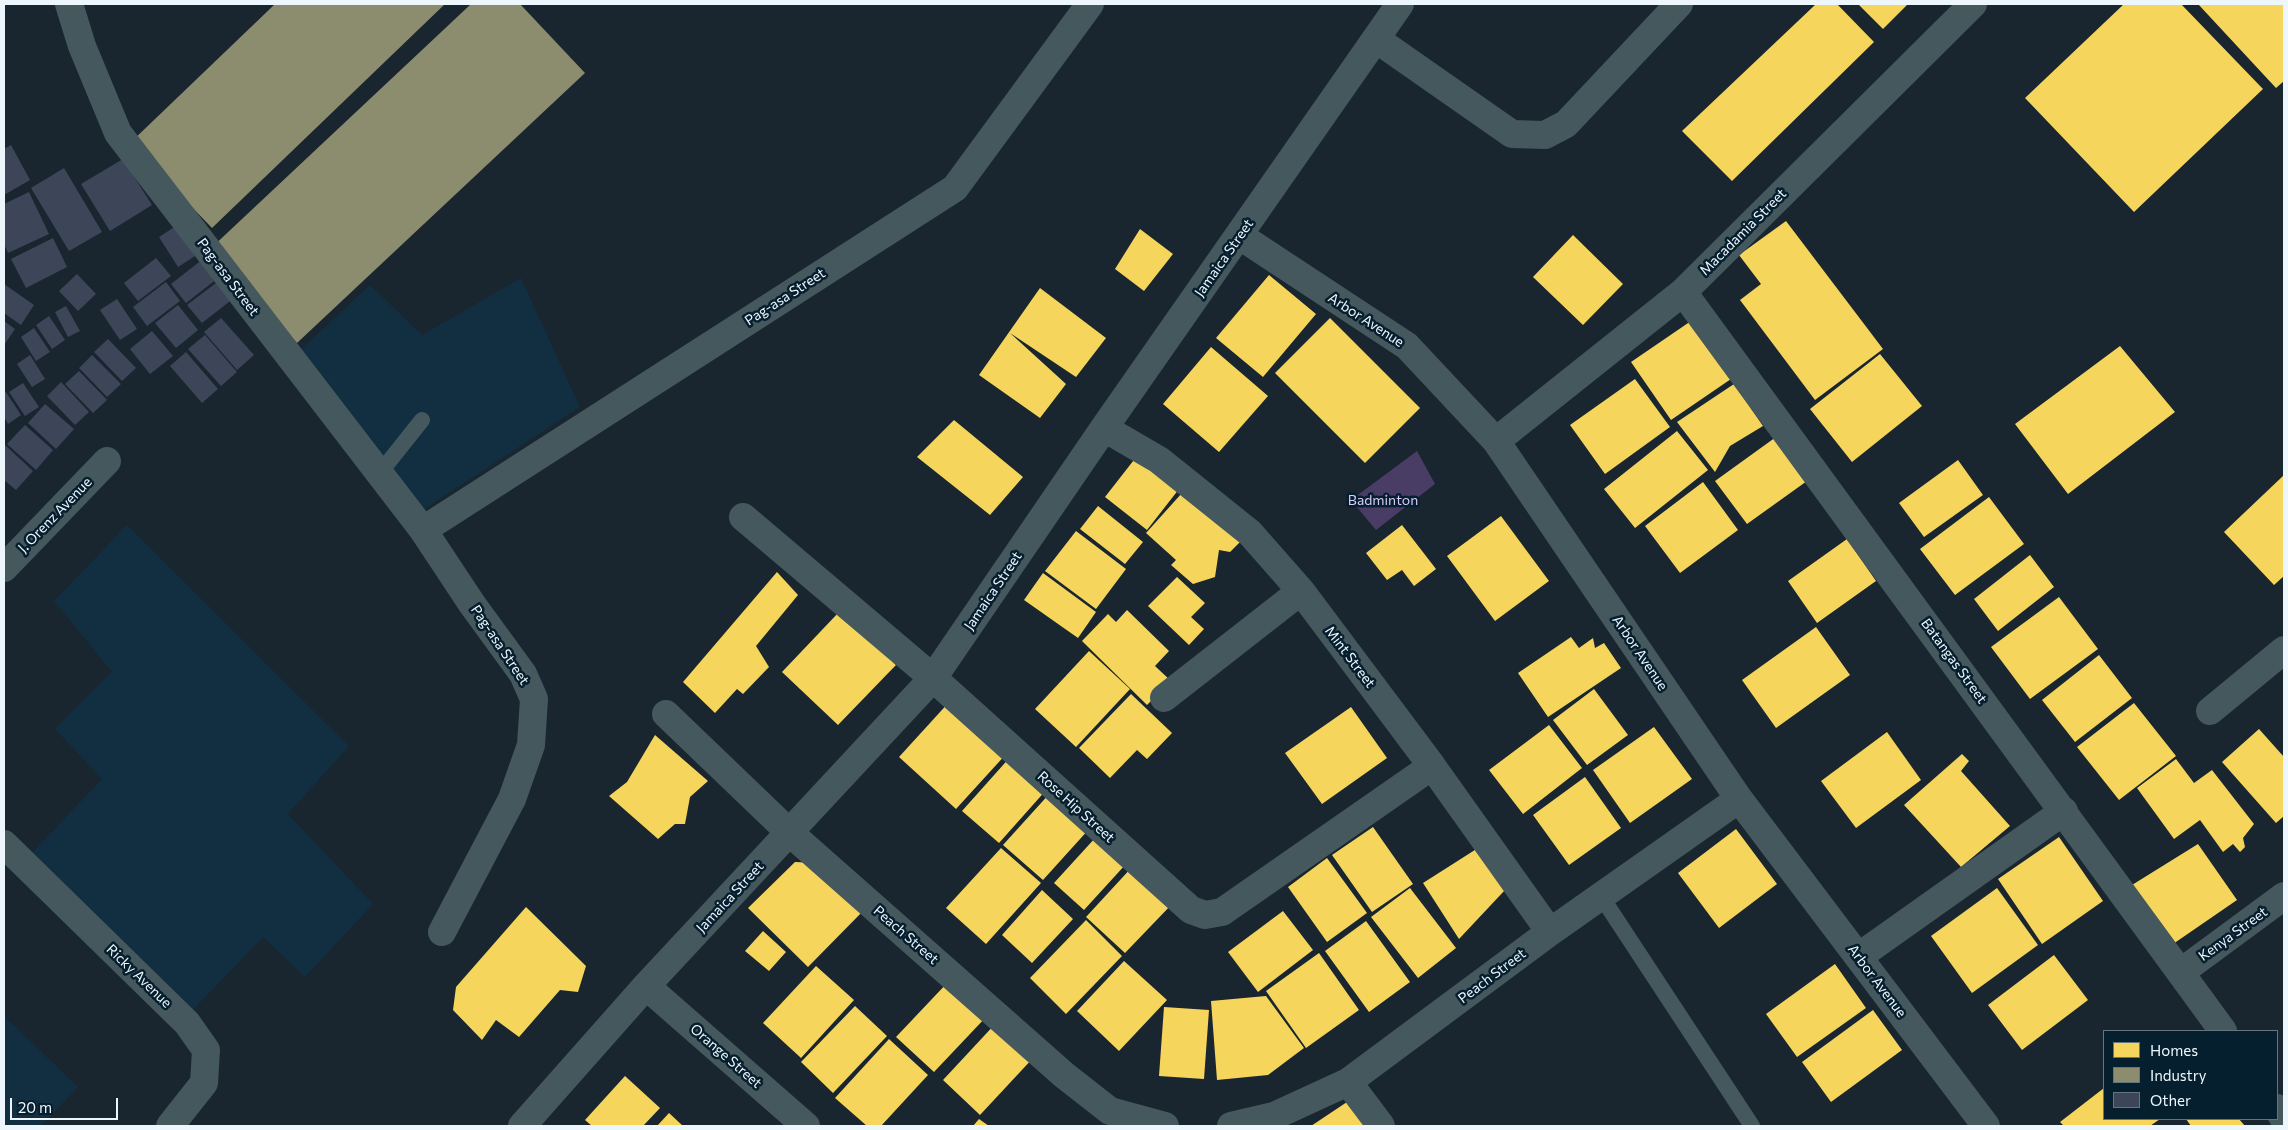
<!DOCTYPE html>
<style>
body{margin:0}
#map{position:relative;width:2288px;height:1130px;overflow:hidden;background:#19262f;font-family:Commissioner,sans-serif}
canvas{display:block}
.frame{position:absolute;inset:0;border:5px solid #edf6fd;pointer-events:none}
.legend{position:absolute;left:2103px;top:1030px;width:175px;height:90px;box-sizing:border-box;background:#061f2e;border:1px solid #627581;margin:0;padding:6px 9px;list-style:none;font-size:15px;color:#edf6fd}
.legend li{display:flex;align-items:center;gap:10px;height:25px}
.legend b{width:25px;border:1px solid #627581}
.scale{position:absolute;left:10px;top:1098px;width:108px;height:22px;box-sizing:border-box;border:2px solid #edf6fd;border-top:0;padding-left:6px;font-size:15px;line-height:18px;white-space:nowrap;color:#edf6fd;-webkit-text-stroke:4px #061f2e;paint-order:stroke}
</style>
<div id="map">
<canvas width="2288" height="1130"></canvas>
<div class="frame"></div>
<ul class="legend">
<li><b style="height:14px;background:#f6d55c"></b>Homes</li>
<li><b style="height:14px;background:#8c8c6e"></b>Industry</li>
<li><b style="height:14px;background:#3d4659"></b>Other</li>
</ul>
<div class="scale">20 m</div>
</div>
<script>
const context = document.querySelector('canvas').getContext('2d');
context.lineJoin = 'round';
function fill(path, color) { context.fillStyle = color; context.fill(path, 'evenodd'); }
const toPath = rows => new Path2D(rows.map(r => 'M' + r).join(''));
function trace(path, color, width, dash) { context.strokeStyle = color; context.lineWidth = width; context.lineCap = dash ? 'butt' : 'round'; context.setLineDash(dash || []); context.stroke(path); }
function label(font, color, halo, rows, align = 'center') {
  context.font = font + ' Commissioner,sans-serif'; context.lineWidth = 5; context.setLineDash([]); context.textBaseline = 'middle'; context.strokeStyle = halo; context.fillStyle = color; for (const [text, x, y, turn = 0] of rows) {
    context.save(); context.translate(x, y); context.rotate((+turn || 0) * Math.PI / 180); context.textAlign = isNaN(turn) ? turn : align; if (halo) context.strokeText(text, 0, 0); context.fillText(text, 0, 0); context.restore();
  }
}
const built = toPath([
 [521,278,580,407,423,510,295,355,370,285,422,335],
 [127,525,349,746,288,814,373,904,305,977,263,937,193,1010,32,853,102,779,55,729,112,672,54,601],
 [4,1016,78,1087,41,1126,4,1126]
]);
const green = toPath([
 [1417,451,1435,484,1376,530,1351,500]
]);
const homes = toPath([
 [1816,4,1837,4,1874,42,1732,181,1682,131],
 [1858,4,1908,4,1883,29],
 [2124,4,2181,4,2263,89,2134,212,2025,98],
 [2198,4,2284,4,2284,81,2276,88],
 [1786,221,1883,349,1815,400,1740,300,1761,284,1739,255],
 [1140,229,1173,254,1144,291,1115,269],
 [1573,235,1623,284,1583,325,1533,277],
 [1269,275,1316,314,1263,377,1216,338],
 [1040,288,1106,338,1076,377,1010,333,1066,384,1040,418,979,375],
 [1330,318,1420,408,1365,463,1275,373],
 [1691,321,1731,379,1671,420,1631,362],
 [2120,346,2175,412,2068,494,2015,424],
 [1211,347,1268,396,1219,452,1163,404],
 [1880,354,1922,406,1852,462,1810,409],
 [1635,379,1670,427,1605,474,1570,425],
 [1734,384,1763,426,1730,446,1715,472,1677,422],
 [954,420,1023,477,990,515,917,457],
 [1677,431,1708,470,1635,528,1604,489],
 [1776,437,1807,481,1747,524,1715,481],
 [1137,456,1179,489,1147,530,1105,497],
 [1958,460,1983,495,1924,537,1899,503],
 [2284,475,2284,576,2274,585,2224,532],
 [1703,482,1738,530,1680,573,1645,526],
 [1182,493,1241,541,1230,552,1219,550,1215,577,1193,584,1171,565,1176,560,1146,533],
 [1989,497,2024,544,1955,595,1920,549],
 [1098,506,1143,542,1125,564,1080,529],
 [1501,516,1549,581,1495,621,1447,556],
 [1402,525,1436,569,1414,586,1402,570,1387,580,1366,553],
 [1076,531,1126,569,1096,609,1045,571],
 [1847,539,1876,581,1817,623,1788,581],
 [2030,555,2054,587,1998,631,1974,599],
 [777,572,798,595,756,646,769,667,743,694,737,689,715,713,683,682],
 [1043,573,1096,612,1078,638,1024,600],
 [1177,577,1205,603,1191,617,1204,629,1189,645,1148,606],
 [2059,597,2098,649,2030,699,1991,647],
 [1127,610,1169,651,1155,666,1171,681,1147,705,1082,641,1108,614,1116,622],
 [840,611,896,665,838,725,782,672],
 [1816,627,1850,675,1776,728,1742,680],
 [1571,637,1579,648,1593,638,1595,648,1604,643,1621,668,1548,717,1518,673],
 [1089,651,1130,689,1076,747,1035,709],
 [2099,655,2132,698,2075,742,2042,700],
 [1594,689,1628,735,1587,765,1553,720],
 [1131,694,1172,733,1147,759,1137,750,1110,778,1079,748],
 [951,700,1008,752,956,809,899,757],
 [2134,703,2176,756,2119,800,2077,747],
 [1351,707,1387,758,1322,804,1285,753],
 [1549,725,1582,768,1523,814,1489,770],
 [1654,727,1692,779,1630,823,1593,770],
 [2259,729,2284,757,2284,816,2276,823,2222,762],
 [1887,732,1921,780,1856,828,1821,781],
 [655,735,708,781,690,797,685,824,675,824,658,839,609,796,627,782],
 [1962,754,1969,761,1961,771,2010,826,1961,867,1904,805],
 [1012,755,1048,788,999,843,962,811],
 [2176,759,2194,783,2212,770,2254,824,2243,838,2245,847,2240,852,2233,844,2223,852,2200,820,2174,839,2137,788],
 [1585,777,1621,828,1569,865,1533,815],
 [1051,792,1090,828,1043,880,1003,845],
 [1373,827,1413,884,1372,912,1332,855],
 [1736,829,1777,884,1719,928,1678,873],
 [1096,837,1126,864,1084,910,1054,883],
 [2059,837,2103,901,2042,944,1998,879],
 [2198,844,2237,900,2173,944,2132,885],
 [1001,848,1041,883,986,944,946,908],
 [1478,848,1505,890,1459,939,1423,883],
 [1327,858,1367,913,1327,942,1288,887],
 [795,862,818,863,867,907,808,967,748,908],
 [1133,866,1173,903,1125,953,1086,917],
 [1410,888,1456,948,1418,978,1371,917],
 [1997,888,2038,945,1972,993,1931,936],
 [1042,890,1073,919,1032,963,1002,935],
 [526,907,586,966,578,992,560,990,519,1037,496,1020,482,1040,453,1010,456,987],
 [1283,911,1313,950,1258,992,1228,952],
 [1086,920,1122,956,1066,1014,1030,978],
 [1366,921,1410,982,1369,1012,1325,951],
 [763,931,786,952,769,971,745,951],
 [1319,953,1359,1010,1306,1048,1266,991],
 [2054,955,2088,1000,2022,1050,1988,1005],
 [1124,961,1167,1000,1119,1051,1077,1011],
 [1835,964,1866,1008,1797,1057,1766,1014],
 [816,966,854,1000,801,1058,763,1023],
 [949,981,987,1016,934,1072,896,1037],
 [1266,996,1304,1048,1268,1075,1217,1080,1211,1001],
 [855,1006,887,1036,833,1093,801,1062],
 [1164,1007,1209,1010,1204,1079,1159,1076],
 [1873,1010,1902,1050,1831,1102,1802,1062],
 [997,1022,1034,1057,980,1115,943,1080],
 [889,1039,928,1075,881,1126,867,1126,835,1098],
 [625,1076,660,1108,643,1126,592,1126,585,1120],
 [2104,1088,2104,1119,2160,1119,2150,1126,2064,1126,2060,1122],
 [1353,1098,1372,1126,1311,1126],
 [669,1113,683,1126,657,1126],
 [979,1119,989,1126,973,1126],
 [2186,1119,2239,1119,2245,1126,2191,1126]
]);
const industry = toPath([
 [275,4,445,4,212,228,130,143],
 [471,4,520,4,585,73,297,343,209,250]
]);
const building = toPath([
 [11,145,30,180,4,195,4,149],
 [123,159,152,205,110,231,81,184],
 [64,168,102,232,69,251,31,188],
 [29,192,49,234,8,253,4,244,4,204],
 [176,226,195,256,178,267,159,237],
 [53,238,67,267,26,288,11,259],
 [156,258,171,276,138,301,124,283],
 [203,259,218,278,186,303,171,284],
 [77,274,96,294,78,311,59,291],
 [220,280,234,298,202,323,187,305],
 [166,282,180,301,147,326,133,307],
 [4,284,34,305,21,325,4,313],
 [117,299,137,329,120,340,100,310],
 [178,305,198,330,176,348,155,323],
 [66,306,80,331,68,337,55,312],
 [49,316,65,340,52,349,36,325],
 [221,318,254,355,237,370,204,332],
 [4,321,15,329,4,345],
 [34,328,50,352,36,361,21,337],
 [152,331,173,356,150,374,130,349],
 [205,335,237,372,221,386,188,349],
 [108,339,136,368,122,381,94,352],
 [186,352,218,389,202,403,170,366],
 [30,355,45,379,32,387,17,364],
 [92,355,121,384,107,397,79,368],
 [79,371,107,400,93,413,65,384],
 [61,382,89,412,75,425,47,396],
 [23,383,39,407,25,416,9,392],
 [6,392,21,415,8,424,4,417,4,393],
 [45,404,74,429,56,449,28,423],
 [25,425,53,450,36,470,7,444],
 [5,445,33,471,16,490,4,480]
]);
const service = toPath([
 [379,474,422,420],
 [1601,896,1752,1126]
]);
const minor = toPath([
 [69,4,82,46,118,133,423,530,472,604,523,674,534,699,531,745,512,799,442,932],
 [1376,39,1512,134,1545,135,1566,124,1679,4],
 [1240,236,1407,346,1496,441,1739,799,1986,1126],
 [1683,292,2223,1031],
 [1104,428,1159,460,1250,533,1301,591,1432,766,1550,932],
 [1496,441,1683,292,1973,4],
 [743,517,933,678,1191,910,1205,915,1222,912,1432,766],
 [423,530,955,188,1090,4],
 [4,568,107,461],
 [1164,698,1301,591],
 [2210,711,2284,650],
 [666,714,790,833,1064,1075,1110,1111,1165,1126],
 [4,844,187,1023,206,1050,204,1083,170,1126],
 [1858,957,2064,811],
 [2181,972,2284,896],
 [646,986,806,1126],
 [1348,1082,1381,1126],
 [2277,1108,2284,1119],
 [522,1126,646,986,933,678,1104,428,1400,4],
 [1231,1126,1274,1116,1348,1082,1550,932,1739,799]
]);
const streetNames = [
 ["Macadamia Street",1743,232,-45],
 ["Jamaica Street",1224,258,-55],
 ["Pag-asa Street",228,277,53],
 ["Pag-asa Street",785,297,-33],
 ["Arbor Avenue",1366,320,33],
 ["J. Orenz Avenue",55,515,-46],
 ["Jamaica Street",993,591,-56],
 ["Pag-asa Street",500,645,56],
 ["Arbor Avenue",1640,653,56],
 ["Mint Street",1350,657,53],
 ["Batangas Street",1954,661,54],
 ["Rose Hip Street",1076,807,42],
 ["Jamaica Street",730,897,-47],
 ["Kenya Street",2233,934,-36],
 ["Peach Street",906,935,41],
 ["Ricky Avenue",139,976,44],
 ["Peach Street",1492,976,-37],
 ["Arbor Avenue",1877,981,53],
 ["Orange Street",726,1056,41]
];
const parkNames = [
 ["Badminton",1383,500]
];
fill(built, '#112f41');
fill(green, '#493d66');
fill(homes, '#f6d55c');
fill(industry, '#8c8c6e');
fill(building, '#3d4659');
trace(service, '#45585e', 16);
trace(minor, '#45585e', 28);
label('14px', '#edf6fd', '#061f2e', streetNames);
label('14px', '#d8cbf8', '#061f2e', parkNames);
</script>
